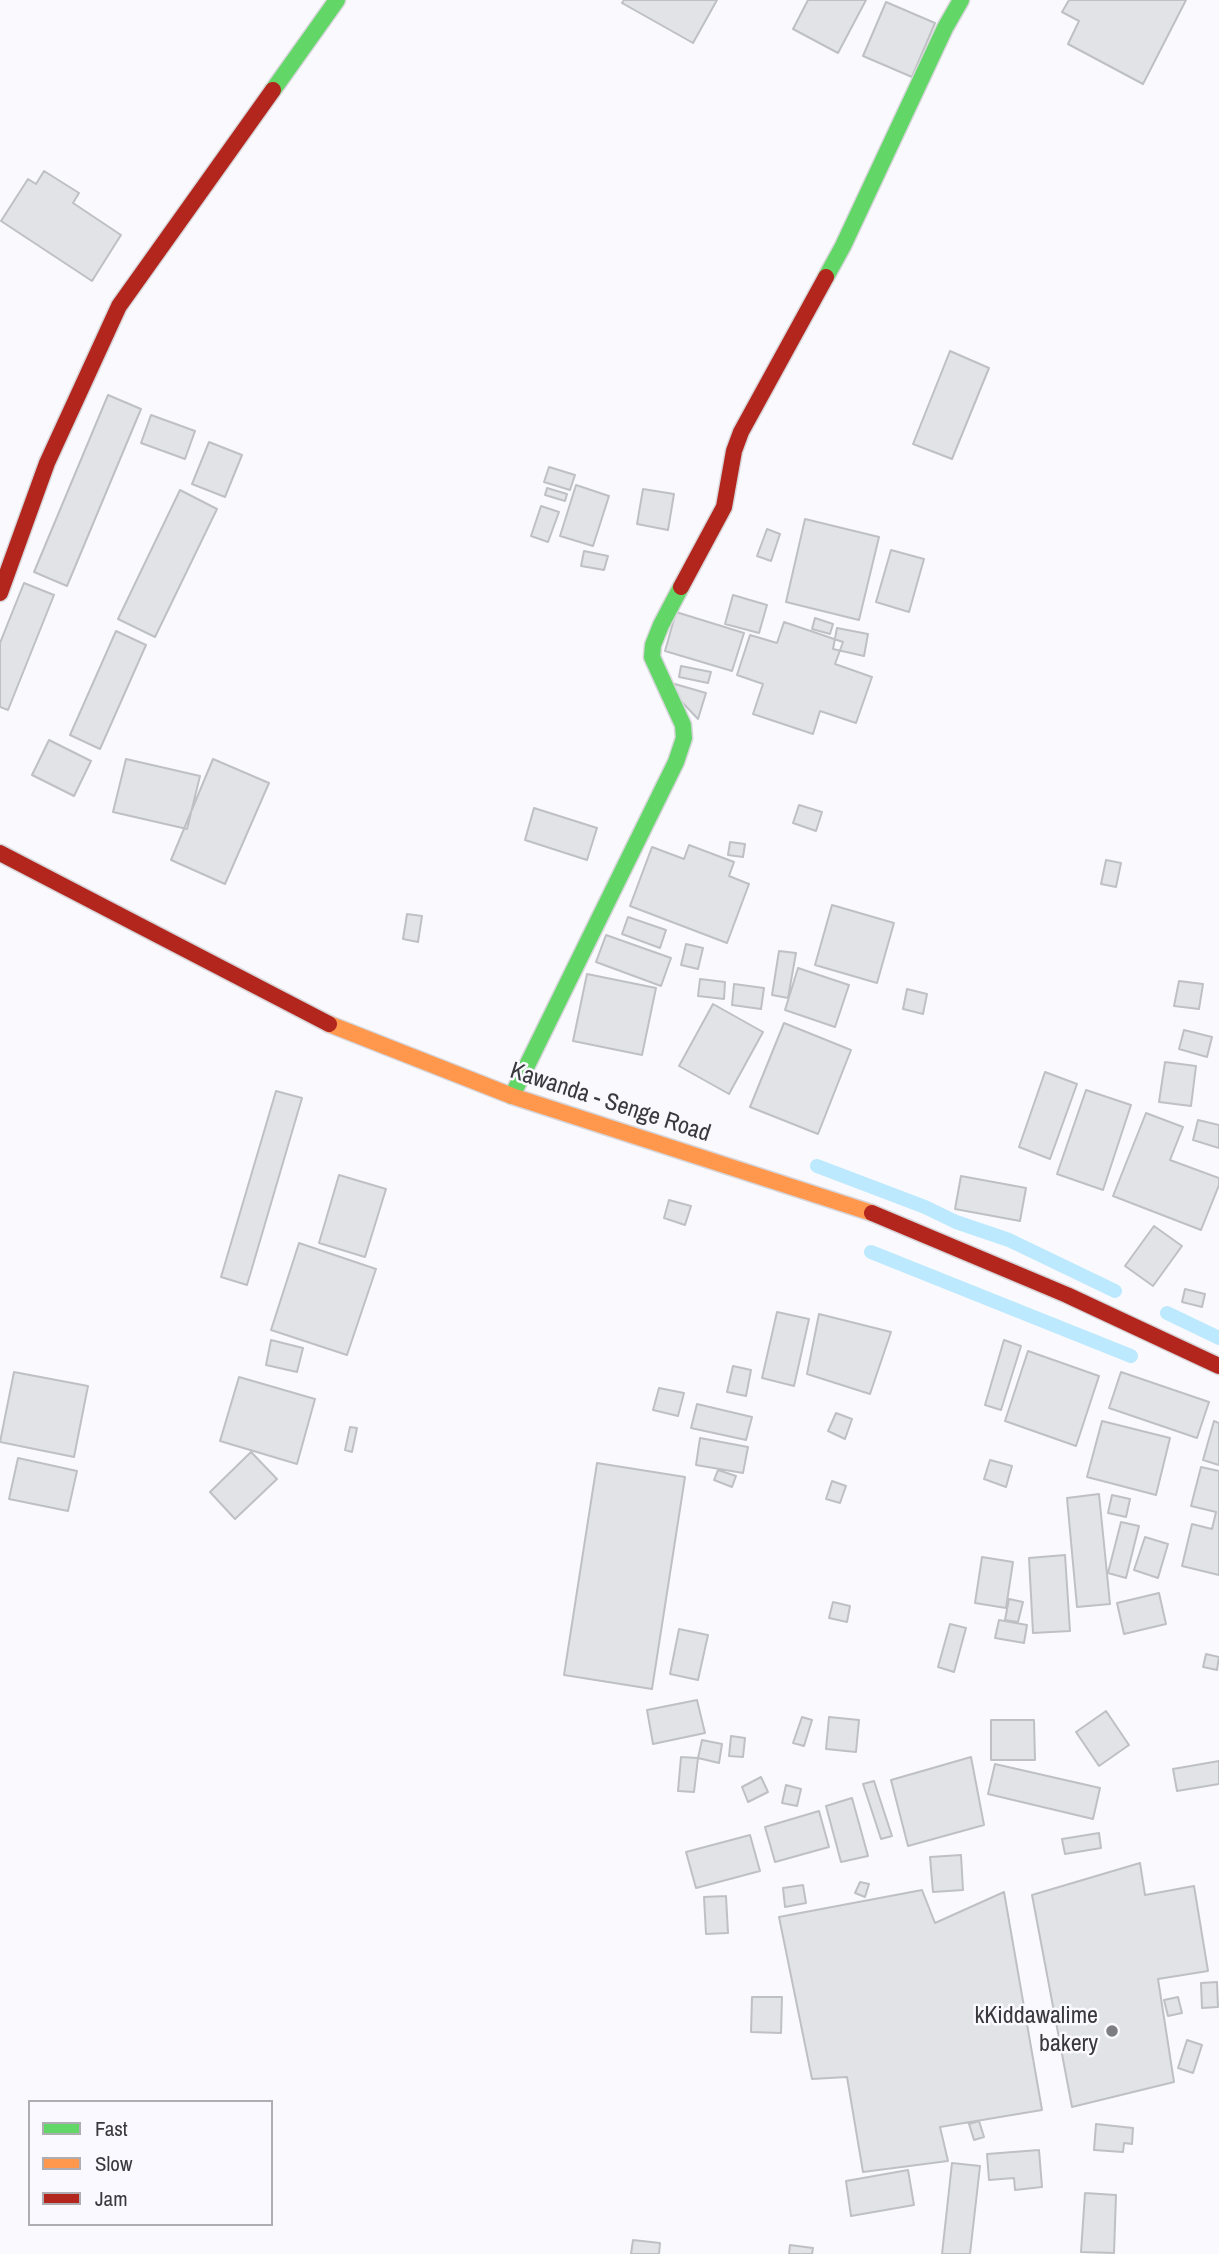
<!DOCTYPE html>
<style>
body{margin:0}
#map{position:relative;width:1219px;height:2254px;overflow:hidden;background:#fafafe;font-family:"Archivo Narrow",sans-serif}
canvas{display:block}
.legend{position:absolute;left:28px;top:2100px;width:245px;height:126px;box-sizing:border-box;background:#f9f9ff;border:2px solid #adadb2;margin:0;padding:9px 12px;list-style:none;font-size:21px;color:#3a3a3e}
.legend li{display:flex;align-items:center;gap:14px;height:35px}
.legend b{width:35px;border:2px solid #adadb2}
</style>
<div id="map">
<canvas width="1219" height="2254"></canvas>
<ul class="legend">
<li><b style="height:9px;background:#63d668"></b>Fast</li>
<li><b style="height:9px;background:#ff974d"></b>Slow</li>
<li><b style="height:9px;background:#b3261e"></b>Jam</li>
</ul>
</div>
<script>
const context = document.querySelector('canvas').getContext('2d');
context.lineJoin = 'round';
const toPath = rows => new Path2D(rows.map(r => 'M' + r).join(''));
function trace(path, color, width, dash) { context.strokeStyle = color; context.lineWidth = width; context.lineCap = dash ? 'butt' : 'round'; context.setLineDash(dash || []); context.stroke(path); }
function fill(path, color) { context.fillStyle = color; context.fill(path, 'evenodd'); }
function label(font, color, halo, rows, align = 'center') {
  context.font = font + ' "Archivo Narrow",sans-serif'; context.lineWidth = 5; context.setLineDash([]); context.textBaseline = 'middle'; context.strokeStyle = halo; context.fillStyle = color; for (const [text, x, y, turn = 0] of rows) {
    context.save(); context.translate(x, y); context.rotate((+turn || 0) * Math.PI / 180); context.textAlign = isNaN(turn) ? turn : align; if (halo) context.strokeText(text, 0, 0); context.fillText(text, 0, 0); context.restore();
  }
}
const stream = toPath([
 [817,1166,925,1207,956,1222,1009,1240,1115,1291],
 [871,1252,1131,1356],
 [1167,1313,1219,1338]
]);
const building = toPath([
 [624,0,717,0,693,43,622,3,624,0],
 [808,0,866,0,838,53,793,29,808,0],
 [1069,0,1186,0,1143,84,1068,44,1079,21,1062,12,1069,0],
 [886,2,935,23,912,77,863,56,886,2],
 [44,171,79,193,73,203,121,235,92,281,1,221,28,179,36,184,44,171],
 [950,351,989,368,952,459,913,444,950,351],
 [108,395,141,409,67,586,34,572,108,395],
 [151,415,195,431,185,459,141,443,151,415],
 [209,442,242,455,225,497,192,484,209,442],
 [549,467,575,475,570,490,544,482,549,467],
 [576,485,609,496,593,546,560,536,576,485],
 [547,488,567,494,565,501,545,495,547,488],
 [643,489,674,494,668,530,637,524,643,489],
 [180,490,217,509,155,637,118,619,180,490],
 [541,506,559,512,548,542,531,536,541,506],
 [805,519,879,537,859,620,786,602,805,519],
 [767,529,780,534,771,561,757,556,767,529],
 [891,550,924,559,909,612,876,602,891,550],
 [584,551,608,556,604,570,581,566,584,551],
 [24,583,54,595,8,710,0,707,0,643,24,583],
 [733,595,767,605,759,633,725,624,733,595],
 [676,612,744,633,732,671,665,651,676,612],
 [815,618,833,624,830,634,812,629,815,618],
 [784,622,843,642,835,664,872,677,856,723,820,711,813,734,753,714,763,684,737,675,750,635,777,643,784,622],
 [837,628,868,634,864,656,833,649,837,628],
 [116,631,146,645,100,749,70,735,116,631],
 [681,666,711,672,708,683,679,677,681,666],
 [661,680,706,693,698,719,661,680],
 [49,740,91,761,74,796,32,775,49,740],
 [126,759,200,776,187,829,113,812,126,759],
 [213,759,269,783,225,884,171,860,213,759],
 [799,805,822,812,816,831,793,823,799,805],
 [534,808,597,828,587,860,525,840,534,808],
 [730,842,745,844,743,857,728,855,730,842],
 [689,845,734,862,729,876,749,884,727,943,630,906,652,847,684,859,689,845],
 [1106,860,1121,863,1116,887,1101,884,1106,860],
 [832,905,894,923,877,983,815,965,832,905],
 [407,914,422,916,418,942,403,939,407,914],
 [628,917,666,930,660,948,622,934,628,917],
 [606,935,671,958,661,986,596,962,606,935],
 [686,944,703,948,698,969,681,965,686,944],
 [779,951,796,953,788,998,772,995,779,951],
 [798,968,849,985,835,1027,785,1010,798,968],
 [587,974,656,988,642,1055,573,1041,587,974],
 [700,979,725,982,724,999,698,996,700,979],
 [1179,981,1203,984,1199,1009,1174,1006,1179,981],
 [734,984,764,988,761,1009,732,1005,734,984],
 [907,989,927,994,923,1014,903,1009,907,989],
 [713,1004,763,1032,729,1094,679,1066,713,1004],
 [784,1023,851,1050,818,1134,750,1107,784,1023],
 [1184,1030,1212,1037,1207,1057,1179,1049,1184,1030],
 [1165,1062,1196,1066,1191,1106,1159,1102,1165,1062],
 [1045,1072,1077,1084,1050,1159,1019,1147,1045,1072],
 [1086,1090,1131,1105,1103,1190,1057,1174,1086,1090],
 [276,1091,302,1098,247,1285,221,1277,276,1091],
 [1146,1113,1183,1127,1170,1160,1219,1178,1219,1185,1201,1230,1113,1196,1146,1113],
 [1198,1120,1219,1125,1219,1148,1193,1140,1198,1120],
 [339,1175,386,1189,365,1257,319,1243,339,1175],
 [961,1176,1026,1188,1020,1221,955,1209,961,1176],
 [669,1200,691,1206,685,1225,664,1218,669,1200],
 [1154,1226,1182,1246,1153,1286,1125,1266,1154,1226],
 [299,1243,376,1269,347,1355,271,1330,299,1243],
 [1185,1289,1205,1294,1202,1307,1182,1302,1185,1289],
 [777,1312,809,1319,794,1386,762,1378,777,1312],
 [819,1314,891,1332,870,1394,807,1374,819,1314],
 [271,1340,303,1348,297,1372,266,1365,271,1340],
 [1004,1340,1021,1346,1001,1410,985,1405,1004,1340],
 [1028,1351,1099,1376,1076,1446,1005,1421,1028,1351],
 [733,1366,751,1370,746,1396,727,1392,733,1366],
 [14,1372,88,1386,74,1457,0,1442,14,1372],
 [1121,1372,1209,1402,1197,1438,1109,1408,1121,1372],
 [239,1377,315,1399,297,1464,220,1441,239,1377],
 [659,1388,684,1393,678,1416,653,1410,659,1388],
 [697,1404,752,1417,746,1440,691,1428,697,1404],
 [836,1413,852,1419,845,1439,828,1431,836,1413],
 [1102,1421,1170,1438,1156,1495,1087,1477,1102,1421],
 [1214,1421,1219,1423,1219,1465,1203,1460,1214,1421],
 [350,1427,357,1428,352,1452,345,1450,350,1427],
 [700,1438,748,1447,743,1473,696,1465,700,1438],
 [251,1452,277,1479,235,1519,210,1492,251,1452],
 [18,1458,77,1471,68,1511,9,1499,18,1458],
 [990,1460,1012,1466,1006,1487,984,1479,990,1460],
 [597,1463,685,1477,652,1689,564,1675,597,1463],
 [1201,1467,1219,1471,1219,1575,1182,1566,1192,1524,1212,1529,1216,1512,1191,1506,1201,1467],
 [718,1470,736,1476,732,1487,714,1480,718,1470],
 [832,1481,846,1486,840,1503,826,1499,832,1481],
 [1099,1494,1110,1604,1077,1607,1067,1498,1099,1494],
 [1112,1495,1130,1499,1126,1517,1108,1513,1112,1495],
 [1121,1522,1139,1526,1126,1578,1108,1573,1121,1522],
 [1145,1537,1168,1544,1158,1578,1134,1570,1145,1537],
 [1065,1555,1070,1631,1033,1633,1029,1558,1065,1555],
 [982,1557,1013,1562,1006,1608,975,1603,982,1557],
 [1159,1593,1166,1624,1124,1634,1117,1603,1159,1593],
 [1009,1599,1023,1602,1018,1622,1005,1620,1009,1599],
 [833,1602,850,1606,847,1622,829,1618,833,1602],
 [999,1620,1027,1625,1024,1643,995,1638,999,1620],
 [950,1624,966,1628,954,1672,938,1667,950,1624],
 [679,1629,708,1635,698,1680,670,1674,679,1629],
 [1206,1654,1219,1657,1217,1670,1203,1667,1206,1654],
 [697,1700,705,1733,653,1744,647,1710,697,1700],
 [1106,1711,1129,1745,1099,1766,1076,1732,1106,1711],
 [802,1717,812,1720,804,1746,793,1743,802,1717],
 [829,1717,859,1720,856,1752,826,1749,829,1717],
 [991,1720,1034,1720,1035,1760,991,1760,991,1720],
 [731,1736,745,1738,743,1757,729,1756,731,1736],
 [702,1740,722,1744,719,1763,698,1758,702,1740],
 [681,1757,698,1758,694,1792,678,1791,681,1757],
 [971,1757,984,1825,908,1846,891,1780,971,1757],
 [1219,1761,1219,1784,1177,1791,1173,1769,1219,1761],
 [995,1764,1100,1788,1093,1819,988,1794,995,1764],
 [761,1777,768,1792,748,1802,742,1787,761,1777],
 [874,1781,892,1836,881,1839,863,1784,874,1781],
 [786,1785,801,1789,797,1806,782,1803,786,1785],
 [852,1798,868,1856,841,1862,826,1806,852,1798],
 [819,1811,829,1847,775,1862,765,1827,819,1811],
 [1099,1833,1101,1848,1065,1854,1062,1839,1099,1833],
 [750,1835,760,1871,696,1888,686,1852,750,1835],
 [961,1855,963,1890,933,1892,930,1857,961,1855],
 [1140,1863,1145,1895,1194,1886,1208,1971,1158,1979,1174,2082,1072,2107,1032,1895,1140,1863],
 [860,1882,869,1884,865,1897,855,1893,860,1882],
 [803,1885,806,1903,785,1907,783,1888,803,1885],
 [922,1890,935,1923,1004,1892,1042,2110,940,2127,948,2161,863,2172,847,2077,812,2079,779,1917,922,1890],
 [726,1896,728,1933,706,1934,704,1897,726,1896],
 [1217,1982,1218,2007,1202,2008,1201,1983,1217,1982],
 [752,1997,782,1997,781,2033,751,2032,752,1997],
 [1178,1997,1182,2013,1168,2016,1164,2000,1178,1997],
 [1187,2040,1202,2045,1193,2073,1178,2068,1187,2040],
 [979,2121,984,2137,974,2140,969,2124,979,2121],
 [1096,2124,1133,2128,1132,2144,1124,2143,1123,2152,1094,2150,1096,2124],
 [1039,2150,1042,2187,1015,2190,1014,2178,989,2180,987,2154,1039,2150],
 [952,2163,980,2166,970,2254,942,2254,952,2163],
 [908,2170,914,2205,851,2216,846,2181,908,2170],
 [1085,2193,1116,2195,1114,2253,1081,2252,1085,2193],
 [633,2240,660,2243,659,2254,631,2254,633,2240],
 [790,2245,813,2248,812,2254,789,2254,790,2245]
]);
const fast = toPath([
 [273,90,337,0],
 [826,277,843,246,945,28,961,0],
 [512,1096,676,762,684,738,683,725,652,657,653,645,661,625,681,587]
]);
const slow = toPath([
 [329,1024,512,1096,872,1213]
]);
const jam = toPath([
 [681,587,724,507,734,451,741,432,826,277],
 [0,593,47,463,119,306,273,90],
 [0,853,329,1024],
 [872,1213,1067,1295,1219,1366]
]);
const markers = [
 [1112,2031,7,"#7d7d81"]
];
const streetNames = [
 ["Kawanda - Senge Road",610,1103,18]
];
const poiNames = [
 ["kKiddawalime",1098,2017],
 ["bakery",1098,2045]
];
trace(stream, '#bce9fe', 14);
fill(building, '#e2e3e6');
trace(building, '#bfc0c3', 2);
trace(fast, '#d7d7db', 19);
trace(slow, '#d7d7db', 19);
trace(jam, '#d7d7db', 19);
trace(fast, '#63d668', 16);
trace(slow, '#ff974d', 16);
trace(jam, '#b3261e', 16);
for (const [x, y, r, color] of markers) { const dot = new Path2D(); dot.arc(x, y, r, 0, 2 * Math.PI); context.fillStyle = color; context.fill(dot); trace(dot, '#f9f9ff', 2.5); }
label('24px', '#3a3a3e', '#f9f9ff', streetNames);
label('24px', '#3a3a3e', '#f9f9ff', poiNames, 'right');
</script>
